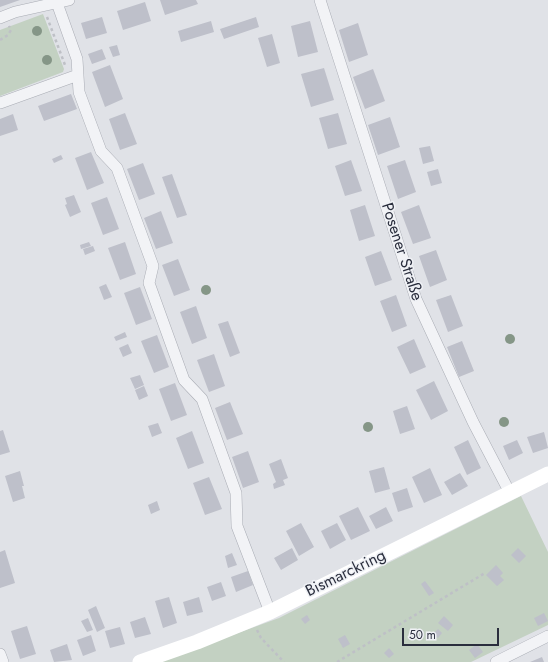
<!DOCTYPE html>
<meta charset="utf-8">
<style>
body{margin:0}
#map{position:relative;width:548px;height:662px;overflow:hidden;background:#e0e2e7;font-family:Jost,sans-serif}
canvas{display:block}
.scale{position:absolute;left:402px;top:628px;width:97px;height:18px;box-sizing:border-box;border:2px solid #2a2e3d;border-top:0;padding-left:5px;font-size:12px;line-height:14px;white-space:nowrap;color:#2a2e3d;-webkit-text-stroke:3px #eff1f5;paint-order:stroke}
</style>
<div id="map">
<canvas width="548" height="662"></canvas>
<div class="scale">50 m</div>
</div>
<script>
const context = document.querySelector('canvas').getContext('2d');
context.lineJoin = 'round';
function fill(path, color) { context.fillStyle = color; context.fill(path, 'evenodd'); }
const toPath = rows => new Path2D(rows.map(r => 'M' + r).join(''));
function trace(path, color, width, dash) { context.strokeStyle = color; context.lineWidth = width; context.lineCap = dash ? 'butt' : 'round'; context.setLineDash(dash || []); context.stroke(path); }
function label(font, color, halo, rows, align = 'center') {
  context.font = font + ' Jost,sans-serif'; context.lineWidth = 3; context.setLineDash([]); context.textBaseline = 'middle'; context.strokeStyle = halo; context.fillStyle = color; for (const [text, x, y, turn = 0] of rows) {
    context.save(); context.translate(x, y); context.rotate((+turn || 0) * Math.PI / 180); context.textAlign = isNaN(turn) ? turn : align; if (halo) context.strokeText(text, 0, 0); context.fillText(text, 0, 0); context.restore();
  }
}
const green = toPath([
 [43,14,64,69,63,72,0,96,0,30],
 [521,496,548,552,548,625,471,662,158,662,279,618]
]);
const building = toPath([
 [0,0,20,0,0,7],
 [160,0,196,0,198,4,165,15],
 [145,2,151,21,123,30,117,11],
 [102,17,107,33,86,39,81,23],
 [256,17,259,27,224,39,220,29],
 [211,21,214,32,181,42,178,31],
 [310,21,318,52,298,57,291,26],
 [358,23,368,55,349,62,339,30],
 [272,34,280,63,267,67,258,38],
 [117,45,120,55,113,57,109,47],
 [102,49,106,59,92,64,88,54],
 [110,65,123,99,105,107,92,72],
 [324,68,334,100,311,107,301,74],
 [373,69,385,101,365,109,353,77],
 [71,94,77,109,44,121,38,106],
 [125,113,137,144,120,150,109,119],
 [338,113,347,144,328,149,319,118],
 [13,114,18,130,0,136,0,119],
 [390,117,400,147,378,155,368,125],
 [430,146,434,161,423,164,419,148],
 [91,152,104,183,87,190,75,158],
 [61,155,63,159,54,163,52,159],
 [351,160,362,191,345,196,335,166],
 [405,160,416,192,398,199,387,166],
 [143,163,155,194,139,200,127,169],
 [438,169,442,183,431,186,427,172],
 [172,174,187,215,177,218,162,177],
 [74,195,81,212,70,217,65,205,67,204,65,198],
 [107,197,119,229,103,235,91,203],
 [365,205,375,236,359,241,350,210],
 [419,205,431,238,413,244,401,212],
 [161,211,173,243,156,249,144,218],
 [89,242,91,246,81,249,80,245],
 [125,242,136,274,120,280,108,248],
 [93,246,95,251,85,255,83,249],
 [436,250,447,280,430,287,419,256],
 [381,251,392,280,375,286,365,257],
 [178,259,190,290,174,296,162,265],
 [106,284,112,297,104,300,99,287],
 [140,287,152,319,136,325,124,293],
 [396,295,407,326,392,332,380,301],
 [451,295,463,326,448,332,436,300],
 [196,306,207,338,192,344,180,312],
 [228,321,240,353,230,357,218,324],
 [125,332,127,337,116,341,114,337],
 [157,335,169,367,154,373,141,341],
 [414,339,426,367,410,374,397,347],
 [462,341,474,371,459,377,447,347],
 [128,344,132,353,123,357,119,348],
 [214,354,225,386,209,392,197,360],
 [140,375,144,385,135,389,130,378],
 [434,381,448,411,431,420,416,390],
 [175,383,187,415,171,421,159,389],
 [144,386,148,396,139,400,135,390],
 [230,402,243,434,227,440,215,408],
 [407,406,415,429,400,434,393,411],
 [158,423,162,433,152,437,148,426],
 [3,430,10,452,0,455,0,431],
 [192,431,204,463,188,469,176,438],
 [544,432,548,448,533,453,527,437],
 [468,440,481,468,467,475,454,447],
 [517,440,523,453,509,460,503,446],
 [248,451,259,482,243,488,232,457],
 [281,459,288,478,283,480,285,485,274,489,273,484,276,482,269,464],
 [384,467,390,489,375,493,369,471],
 [430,468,442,495,424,503,412,477],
 [20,471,24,486,22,486,25,498,13,502,5,476],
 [460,473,468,486,452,495,444,482],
 [209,477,222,509,205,515,193,483],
 [407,488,413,507,398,512,392,493],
 [157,501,160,510,151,514,148,505],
 [358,507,370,531,351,540,339,516],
 [386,507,393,521,376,529,369,516],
 [301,523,314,547,299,556,286,531],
 [337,523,346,540,330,549,321,531],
 [292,548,298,560,281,570,274,558],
 [518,548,526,556,519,563,511,555],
 [5,550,15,583,0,588,0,552],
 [232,553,237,565,228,568,225,556],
 [496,565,503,573,500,576,504,580,497,586,486,575],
 [248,571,253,585,236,592,231,577],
 [425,581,434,593,429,596,421,584],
 [221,582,226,596,212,601,207,587],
 [169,597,177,623,163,628,155,601],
 [199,597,203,612,187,616,183,602],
 [96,606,105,628,97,632,88,610],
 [544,613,548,621,538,626,534,618],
 [307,615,310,620,305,624,301,619],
 [444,616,453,625,448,631,438,623],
 [145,617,151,634,135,638,130,622],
 [88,618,93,630,87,632,81,621],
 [27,626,36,654,20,659,11,631],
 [120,627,125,644,110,648,105,631],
 [438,629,442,633,438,638,433,634],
 [91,635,96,651,83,656,77,640],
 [345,635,350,644,343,648,338,639],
 [67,644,72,660,54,662,50,650],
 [477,644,483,652,475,658,469,650],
 [389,648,394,654,389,658,384,653],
 [542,657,544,662,530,662]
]);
const path = toPath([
 [47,17,65,65],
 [0,40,8,35,11,30,9,26],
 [257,630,261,638,284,662],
 [337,662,485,573]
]);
const street = toPath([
 [320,0,416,299,473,422,510,493],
 [57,3,77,59,79,92,101,151,117,168,153,266,149,283,184,380,202,399,236,493,237,526,270,612],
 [0,18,15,12,69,0],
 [0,103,78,75],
 [0,654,3,662],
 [496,662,548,636]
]);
const secondary = toPath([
 [140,662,197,642,270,612,548,474]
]);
const trees = [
 [37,31],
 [47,60],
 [206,290],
 [510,339],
 [504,422],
 [368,427]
];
const streetNames = [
 ["Posener Straße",401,252,72],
 ["Bismarckring",346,574,-26]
];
fill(green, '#c3d1c2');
fill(building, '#bec0ca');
trace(street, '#a9acb4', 12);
trace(path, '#bec0c6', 2.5, [3, 3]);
trace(street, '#f2f3f6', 11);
trace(secondary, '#fff', 15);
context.fillStyle = '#859687';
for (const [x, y] of trees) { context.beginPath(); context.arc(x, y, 5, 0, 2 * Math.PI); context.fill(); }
label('16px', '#2a2e3d', '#eff1f5', streetNames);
</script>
